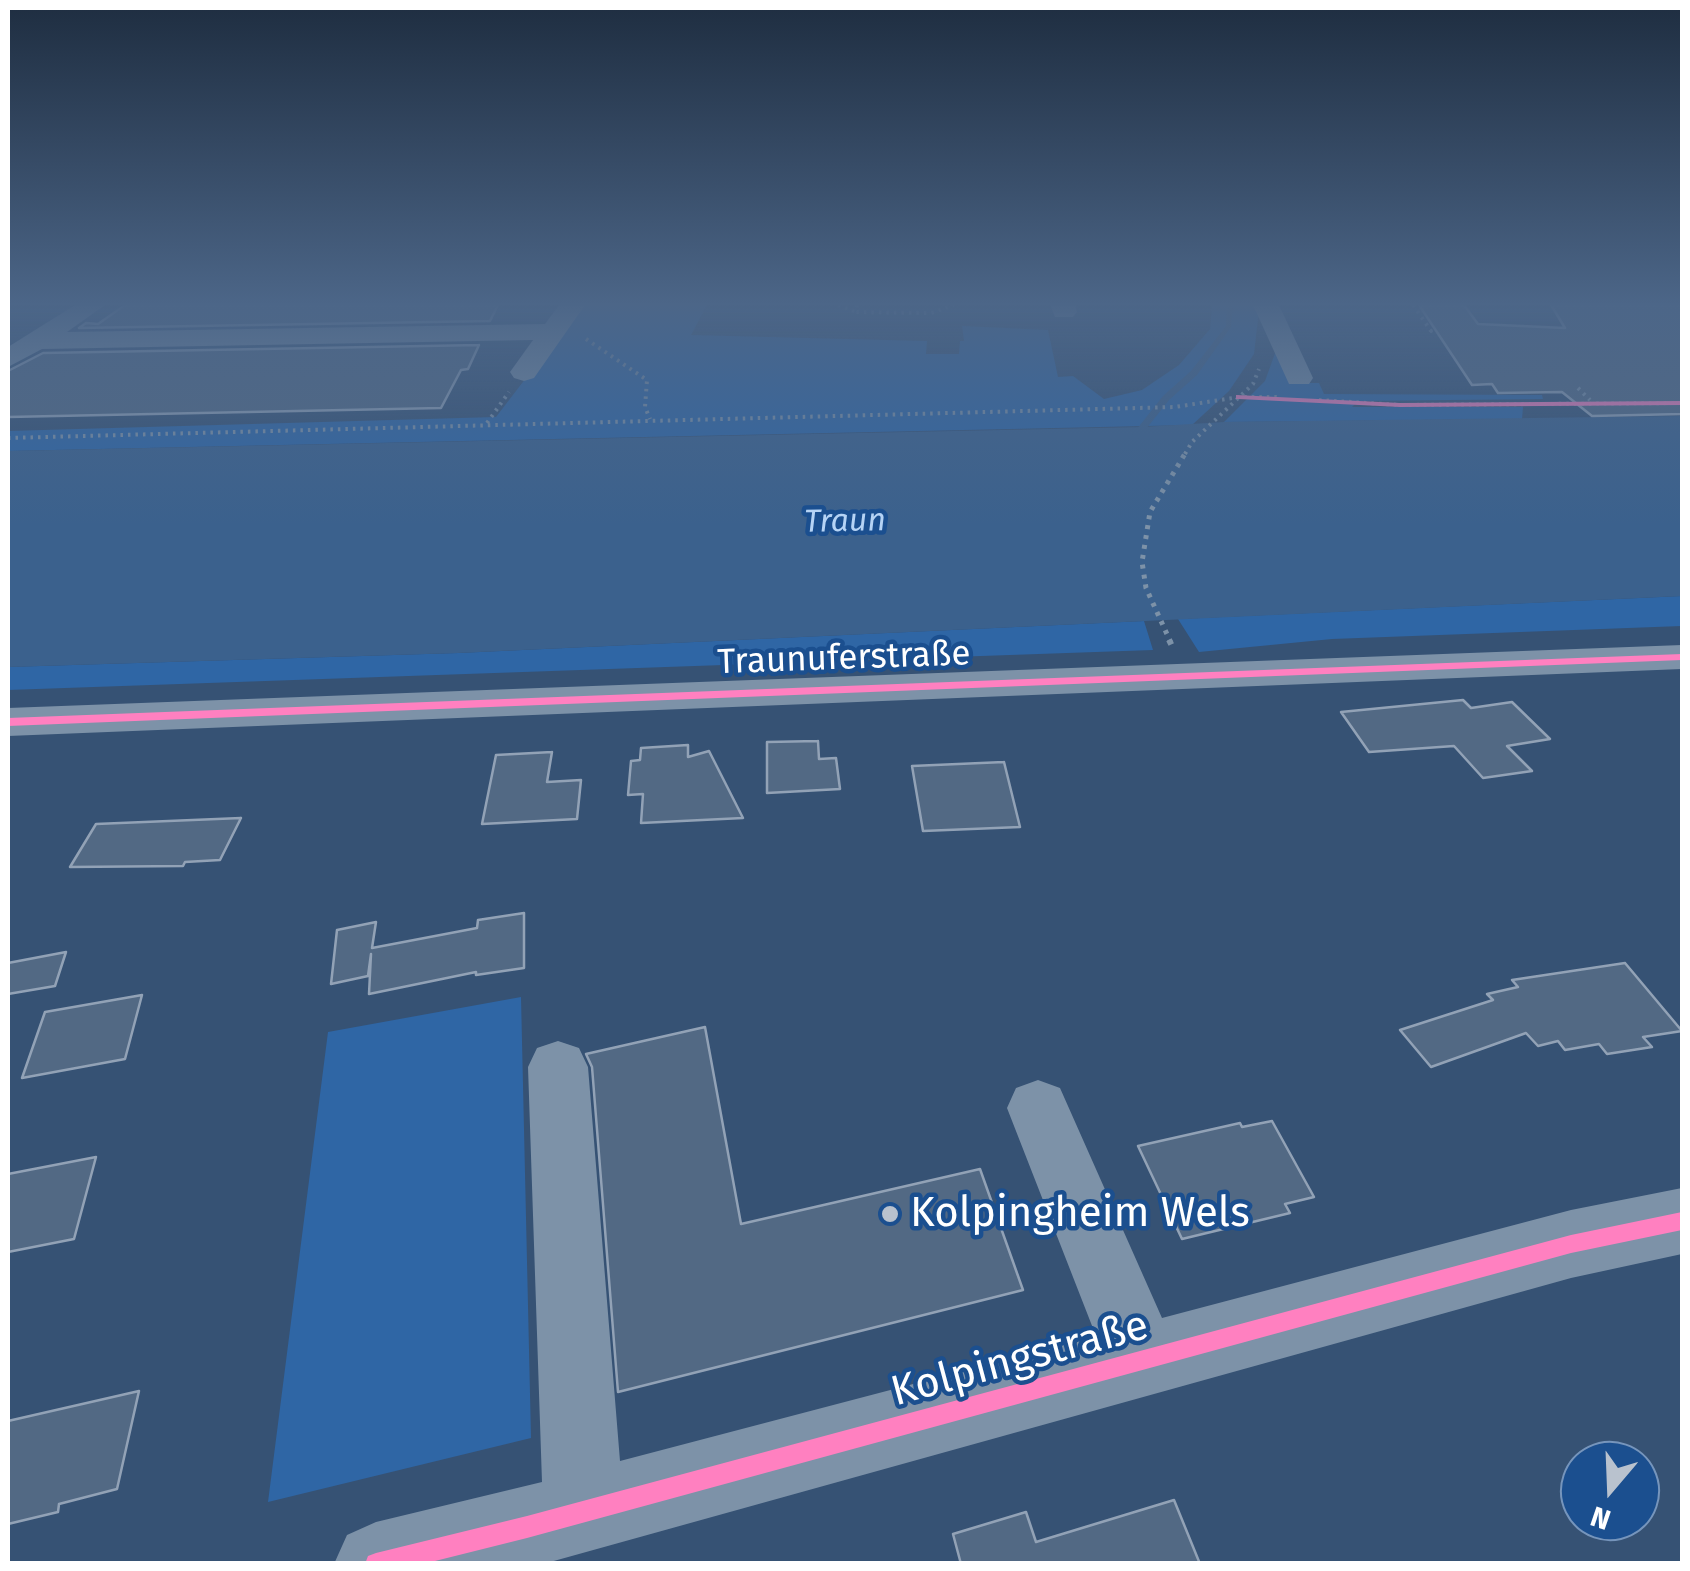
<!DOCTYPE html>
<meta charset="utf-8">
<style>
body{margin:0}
#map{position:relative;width:1690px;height:1571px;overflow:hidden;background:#365274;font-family:"Fira Sans",sans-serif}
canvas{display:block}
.frame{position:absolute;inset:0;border:10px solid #fff;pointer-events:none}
.north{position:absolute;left:1560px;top:1441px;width:100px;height:100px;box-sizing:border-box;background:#1b4f8f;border:2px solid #7695bc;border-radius:50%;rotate:199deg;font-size:28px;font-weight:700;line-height:40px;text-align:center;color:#fff}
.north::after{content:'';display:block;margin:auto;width:35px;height:45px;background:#b9c2ce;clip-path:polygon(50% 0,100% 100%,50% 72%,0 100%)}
</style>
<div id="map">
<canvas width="1690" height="1571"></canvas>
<div class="frame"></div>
<div class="north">N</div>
</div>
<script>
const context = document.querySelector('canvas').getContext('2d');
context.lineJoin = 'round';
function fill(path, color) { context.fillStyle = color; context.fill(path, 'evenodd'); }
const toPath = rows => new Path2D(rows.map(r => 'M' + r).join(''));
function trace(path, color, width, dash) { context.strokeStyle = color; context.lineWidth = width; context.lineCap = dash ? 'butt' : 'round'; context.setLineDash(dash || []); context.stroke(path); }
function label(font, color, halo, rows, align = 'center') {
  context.font = font + ' "Fira Sans",sans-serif'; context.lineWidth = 9; context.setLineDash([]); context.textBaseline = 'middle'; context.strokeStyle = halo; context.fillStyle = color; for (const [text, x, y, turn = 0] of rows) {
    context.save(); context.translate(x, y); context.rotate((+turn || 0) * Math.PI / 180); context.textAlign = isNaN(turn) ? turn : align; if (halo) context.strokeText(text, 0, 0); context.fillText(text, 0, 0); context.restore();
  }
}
const green = toPath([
 [582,305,707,305,691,335,927,341,926,354,959,354,960,341,964,341,962,326,1048,330,1058,377,1073,376,1104,399,1142,390,1179,365,1210,329,1212,305,1256,305,1259,310,1254,354,1229,391,1192,425,8,451,8,431,496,417],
 [1278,345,1290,383,1319,383,1324,394,1542,395,1543,399,1358,401,1352,407,1523,407,1522,419,1224,422,1265,381],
 [1682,596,1682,626,1332,639,1199,652,1178,619],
 [1144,621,1153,650,8,690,8,667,458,653],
 [521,997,531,1438,268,1502,328,1032]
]);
const water = toPath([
 [1682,416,1682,596,458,653,8,667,8,451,1142,427,1224,422]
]);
const stream = toPath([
 [1227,305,1233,305,1231,327,1197,375,1169,400,1135,443,1129,443,1129,439,1163,396,1191,371,1226,326,1227,305]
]);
const building = toPath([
 [125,305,498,305,490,321,79,328,86,323,98,324,125,305],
 [1419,305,1464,305,1478,324,1565,328,1551,305,1682,305,1682,414,1592,416,1562,392,1498,393,1492,384,1472,385,1419,305],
 [479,345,468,369,461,370,441,408,8,417,8,371,43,353,479,345],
 [1463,700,1471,708,1512,702,1550,739,1507,746,1532,771,1483,778,1454,746,1369,752,1341,712,1463,700],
 [818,741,819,759,836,758,840,789,767,793,767,742,818,741],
 [688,745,688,757,709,751,743,818,641,823,643,794,628,795,631,761,640,760,641,748,688,745],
 [552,752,547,782,581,780,577,819,482,824,496,755,552,752],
 [1004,762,1020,827,923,831,912,766,1004,762],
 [241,818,220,860,185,862,183,866,70,867,96,824,241,818],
 [524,913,524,968,476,975,476,972,369,994,371,954,368,976,331,984,337,930,376,922,372,948,477,928,478,920,524,913],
 [66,952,55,986,8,994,8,963,66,952],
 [1625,963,1682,1031,1643,1037,1652,1047,1607,1054,1599,1044,1565,1050,1558,1041,1538,1046,1526,1033,1431,1067,1400,1030,1493,1000,1487,994,1518,987,1512,980,1625,963],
 [142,995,125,1059,22,1078,45,1012,142,995],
 [705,1027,741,1224,980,1169,1023,1290,618,1392,592,1067,586,1054,705,1027],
 [1272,1121,1314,1197,1285,1204,1290,1213,1182,1239,1138,1146,1240,1123,1242,1127,1272,1121],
 [96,1157,74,1239,8,1252,8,1174,96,1157],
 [139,1391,117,1489,59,1504,58,1512,8,1524,8,1421,139,1391],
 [1174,1500,1200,1564,961,1564,953,1534,1026,1512,1036,1542,1174,1500]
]);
const pathFar2 = toPath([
 [838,305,856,312],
 [857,305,856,312,931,313,954,305],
 [1413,305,1431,331,1427,331],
 [586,339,647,380,645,407,650,419],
 [1578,388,1590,400],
 [1319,400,1400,405,1682,403],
 [487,423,509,392],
 [8,438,1175,407,1239,397,1277,397],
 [1185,454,1192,442,1253,384,1259,369]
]);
const pathFar1 = toPath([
 [1171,643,1146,588,1142,562,1150,512,1186,452]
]);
const path = toPath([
 [1169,640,1172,646]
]);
const minor = toPath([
 [75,305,105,305,67,332,545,324,559,305,585,305,534,378,524,381,514,378,510,372,533,340,42,349,8,367,8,347,75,305],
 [1050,305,1076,305,1077,312,1073,317,1055,317,1050,305],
 [1253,305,1279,305,1313,378,1309,384,1289,384,1253,305],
 [1682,645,1682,669,8,736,8,708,1682,645],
 [558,1041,579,1048,588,1067,620,1461,1096,1336,1007,1108,1016,1088,1038,1080,1060,1088,1162,1318,1571,1210,1682,1188,1682,1254,1571,1278,543,1564,334,1564,347,1535,376,1522,542,1482,528,1067,537,1048,558,1041]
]);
const cycleway = toPath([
 [1236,395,1400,403,1682,401,1682,405,1400,407,1239,399,1236,399,1236,395],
 [1682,654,1682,660,8,726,8,718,1682,654],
 [1682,1212,1682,1230,1571,1253,527,1538,423,1564,365,1564,368,1556,376,1553,527,1516,1571,1235,1682,1212]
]);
const markers = [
 [890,1214,10,"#b9c2ce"]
];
const farWaternames = [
 ["Traun",845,522,-1]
];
const streetNames = [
 ["Traunuferstraße",844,659,-2]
];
const nearPoinames = [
 ["Kolpingheim Wels",910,1214]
];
const nearStreetnames = [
 ["Kolpingstraße",1020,1360,-15]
];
fill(green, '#2f66a5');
fill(water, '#3b618d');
fill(stream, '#3b618d');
fill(building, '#526984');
trace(building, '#92a2b6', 2.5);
trace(pathFar2, '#7d92a8', 4, [2.5, 5]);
trace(pathFar1, '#7d92a8', 5, [4, 6]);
trace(path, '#7d92a8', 6, [5, 8]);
fill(minor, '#7d92a8');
fill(cycleway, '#ff80c0');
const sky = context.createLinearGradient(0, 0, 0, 525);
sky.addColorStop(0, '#1e2d40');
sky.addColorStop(0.58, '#4c6688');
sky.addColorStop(1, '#4c668800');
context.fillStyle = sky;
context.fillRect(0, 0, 1690, 525);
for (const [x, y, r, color] of markers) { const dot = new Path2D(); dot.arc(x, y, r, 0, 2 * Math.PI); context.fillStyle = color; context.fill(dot); trace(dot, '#1b4f8f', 4); }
label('italic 32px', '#b5d3f5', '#1b4f8f', farWaternames);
label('35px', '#fff', '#1b4f8f', streetNames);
label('42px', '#fff', '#1b4f8f', nearPoinames, 'left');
label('42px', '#fff', '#1b4f8f', nearStreetnames);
</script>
